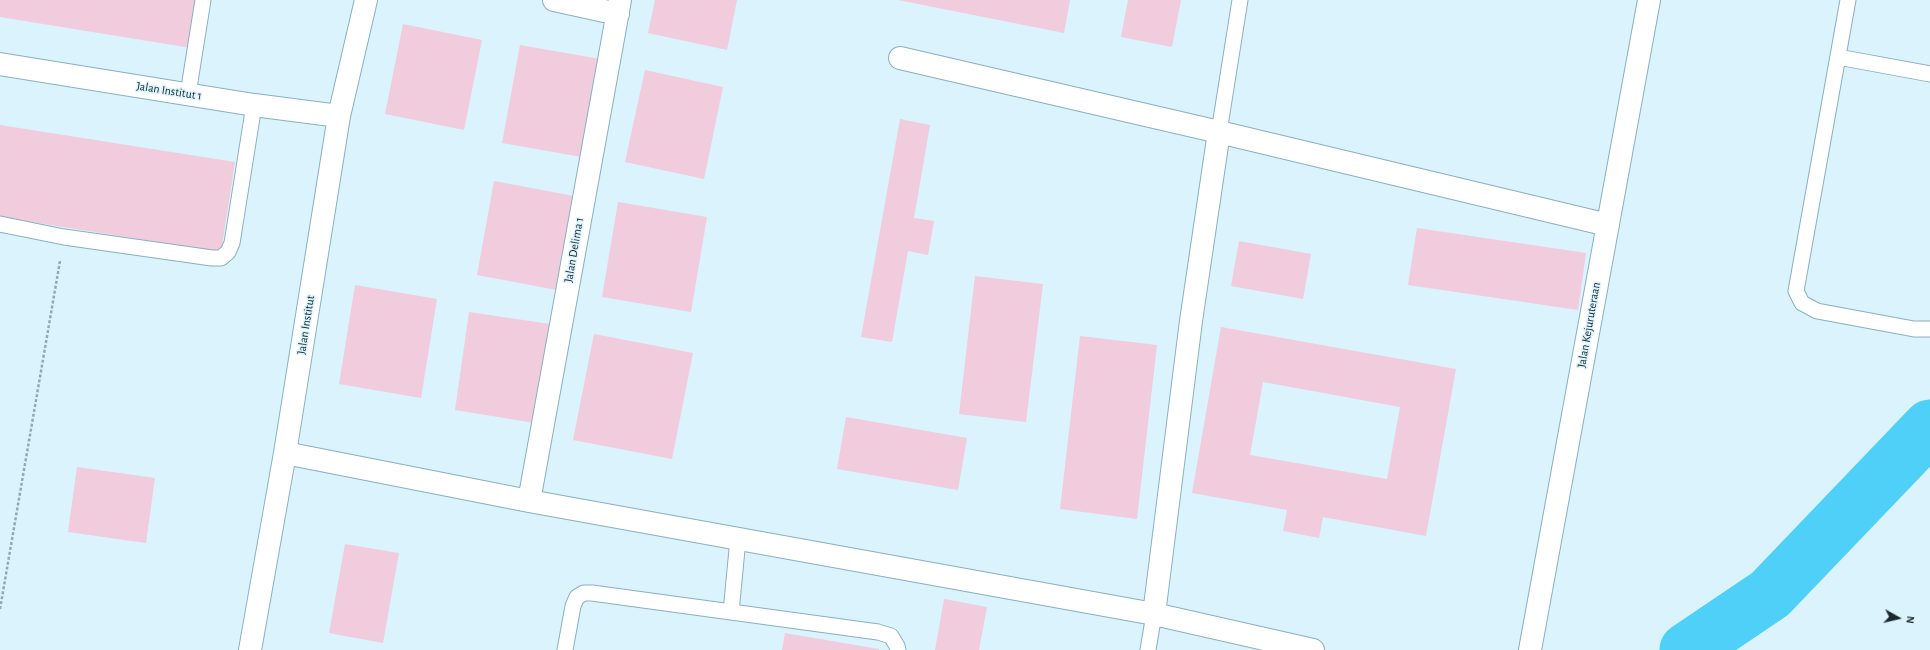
<!DOCTYPE html>
<style>
body{margin:0}
#map{position:relative;width:1930px;height:650px;overflow:hidden;background:#dbf3fc;font-family:"Alegreya Sans",sans-serif}
canvas{display:block}
.north{position:absolute;left:1878px;top:598px;width:40px;height:40px;-webkit-text-stroke:3px #dbf3fc;paint-order:stroke;rotate:98deg;font-size:11px;font-weight:700;line-height:16px;text-align:center;color:#1a292e}
.north::after{content:'';display:block;margin:auto;width:14px;height:18px;background:#1a292e;clip-path:polygon(50% 0,100% 100%,50% 72%,0 100%)}
</style>
<div id="map">
<canvas width="1930" height="650"></canvas>
<div class="north">N</div>
</div>
<script>
const context = document.querySelector('canvas').getContext('2d');
context.lineJoin = 'round';
const toPath = rows => new Path2D(rows.map(r => 'M' + r).join(''));
function trace(path, color, width, dash) { context.strokeStyle = color; context.lineWidth = width; context.lineCap = dash ? 'butt' : 'round'; context.setLineDash(dash || []); context.stroke(path); }
function fill(path, color) { context.fillStyle = color; context.fill(path, 'evenodd'); }
function label(font, color, halo, rows, align = 'center') {
  context.font = font + ' "Alegreya Sans",sans-serif'; context.lineWidth = 3; context.setLineDash([]); context.textBaseline = 'middle'; context.strokeStyle = halo; context.fillStyle = color; for (const [text, x, y, turn = 0] of rows) {
    context.save(); context.translate(x, y); context.rotate((+turn || 0) * Math.PI / 180); context.textAlign = isNaN(turn) ? turn : align; if (halo) context.strokeText(text, 0, 0); context.fillText(text, 0, 0); context.restore();
  }
}
const river = toPath([
 [1687,650,1770,594,1930,427]
]);
const building = toPath([
 [0,0,199,0,191,48,0,17],
 [655,0,737,0,727,50,648,33],
 [898,0,1070,0,1064,33],
 [1128,0,1181,0,1172,47,1121,37],
 [403,24,482,40,464,130,385,114],
 [520,45,600,59,582,157,502,143],
 [645,70,723,87,704,179,625,162],
 [900,119,930,125,914,218,934,221,928,255,908,251,892,342,861,337],
 [0,125,235,162,221,252,0,217],
 [494,181,574,196,557,290,477,275],
 [618,202,707,217,691,312,602,297],
 [1417,228,1586,253,1578,310,1408,285],
 [1239,241,1311,254,1303,299,1231,286],
 [975,276,1043,284,1026,422,959,414],
 [355,285,437,299,421,398,339,384],
 [469,312,550,324,535,423,455,410],
 [1221,327,1456,369,1426,536,1323,517,1319,538,1283,531,1287,510,1192,493],
 [1263,382,1400,407,1387,479,1250,455],
 [594,334,693,353,672,459,573,440],
 [1080,336,1157,345,1137,519,1060,509],
 [846,417,967,438,958,490,837,469],
 [77,467,155,478,146,543,68,532],
 [345,544,399,553,383,643,329,633],
 [944,599,987,607,979,650,935,650],
 [785,633,879,649,879,650,782,650]
]);
const path = toPath([
 [0,609,60,261]
]);
const service = toPath([
 [1848,0,1796,291,1802,303,1817,311,1914,329,1930,329],
 [1838,57,1930,74],
 [188,94,203,0],
 [1219,132,1240,0],
 [0,224,64,237,212,258,221,258,228,252,232,243,254,105],
 [731,612,738,539],
 [565,650,573,606,577,597,584,593,592,593,878,632,891,636,897,646,898,650],
 [1148,650,1154,614]
]);
const minor = toPath([
 [554,0,618,14],
 [900,58,1219,132,1608,225],
 [0,64,254,105,339,116],
 [285,453,529,501,1154,614,1313,650],
 [529,501,620,0],
 [1154,614,1191,321,1219,132],
 [250,650,285,453,339,116,366,0],
 [1530,650,1649,0]
]);
const streetNames = [
 ["Jalan Institut 1",169,91,9],
 ["Jalan Delima 1",574,250,-80],
 ["Jalan Institut",306,325,-81],
 ["Jalan Kejuruteraan",1589,325,-80]
];
trace(river, '#4ed0f8', 55);
fill(building, '#f0ccdd');
trace(service, '#89b0be', 17);
trace(minor, '#89b0be', 24);
trace(path, '#95a9b1', 2.5, [3, 2]);
trace(service, '#fff', 15);
trace(minor, '#fff', 22);
label('12px', '#1a292e', '#dbf3fc', streetNames);
</script>
